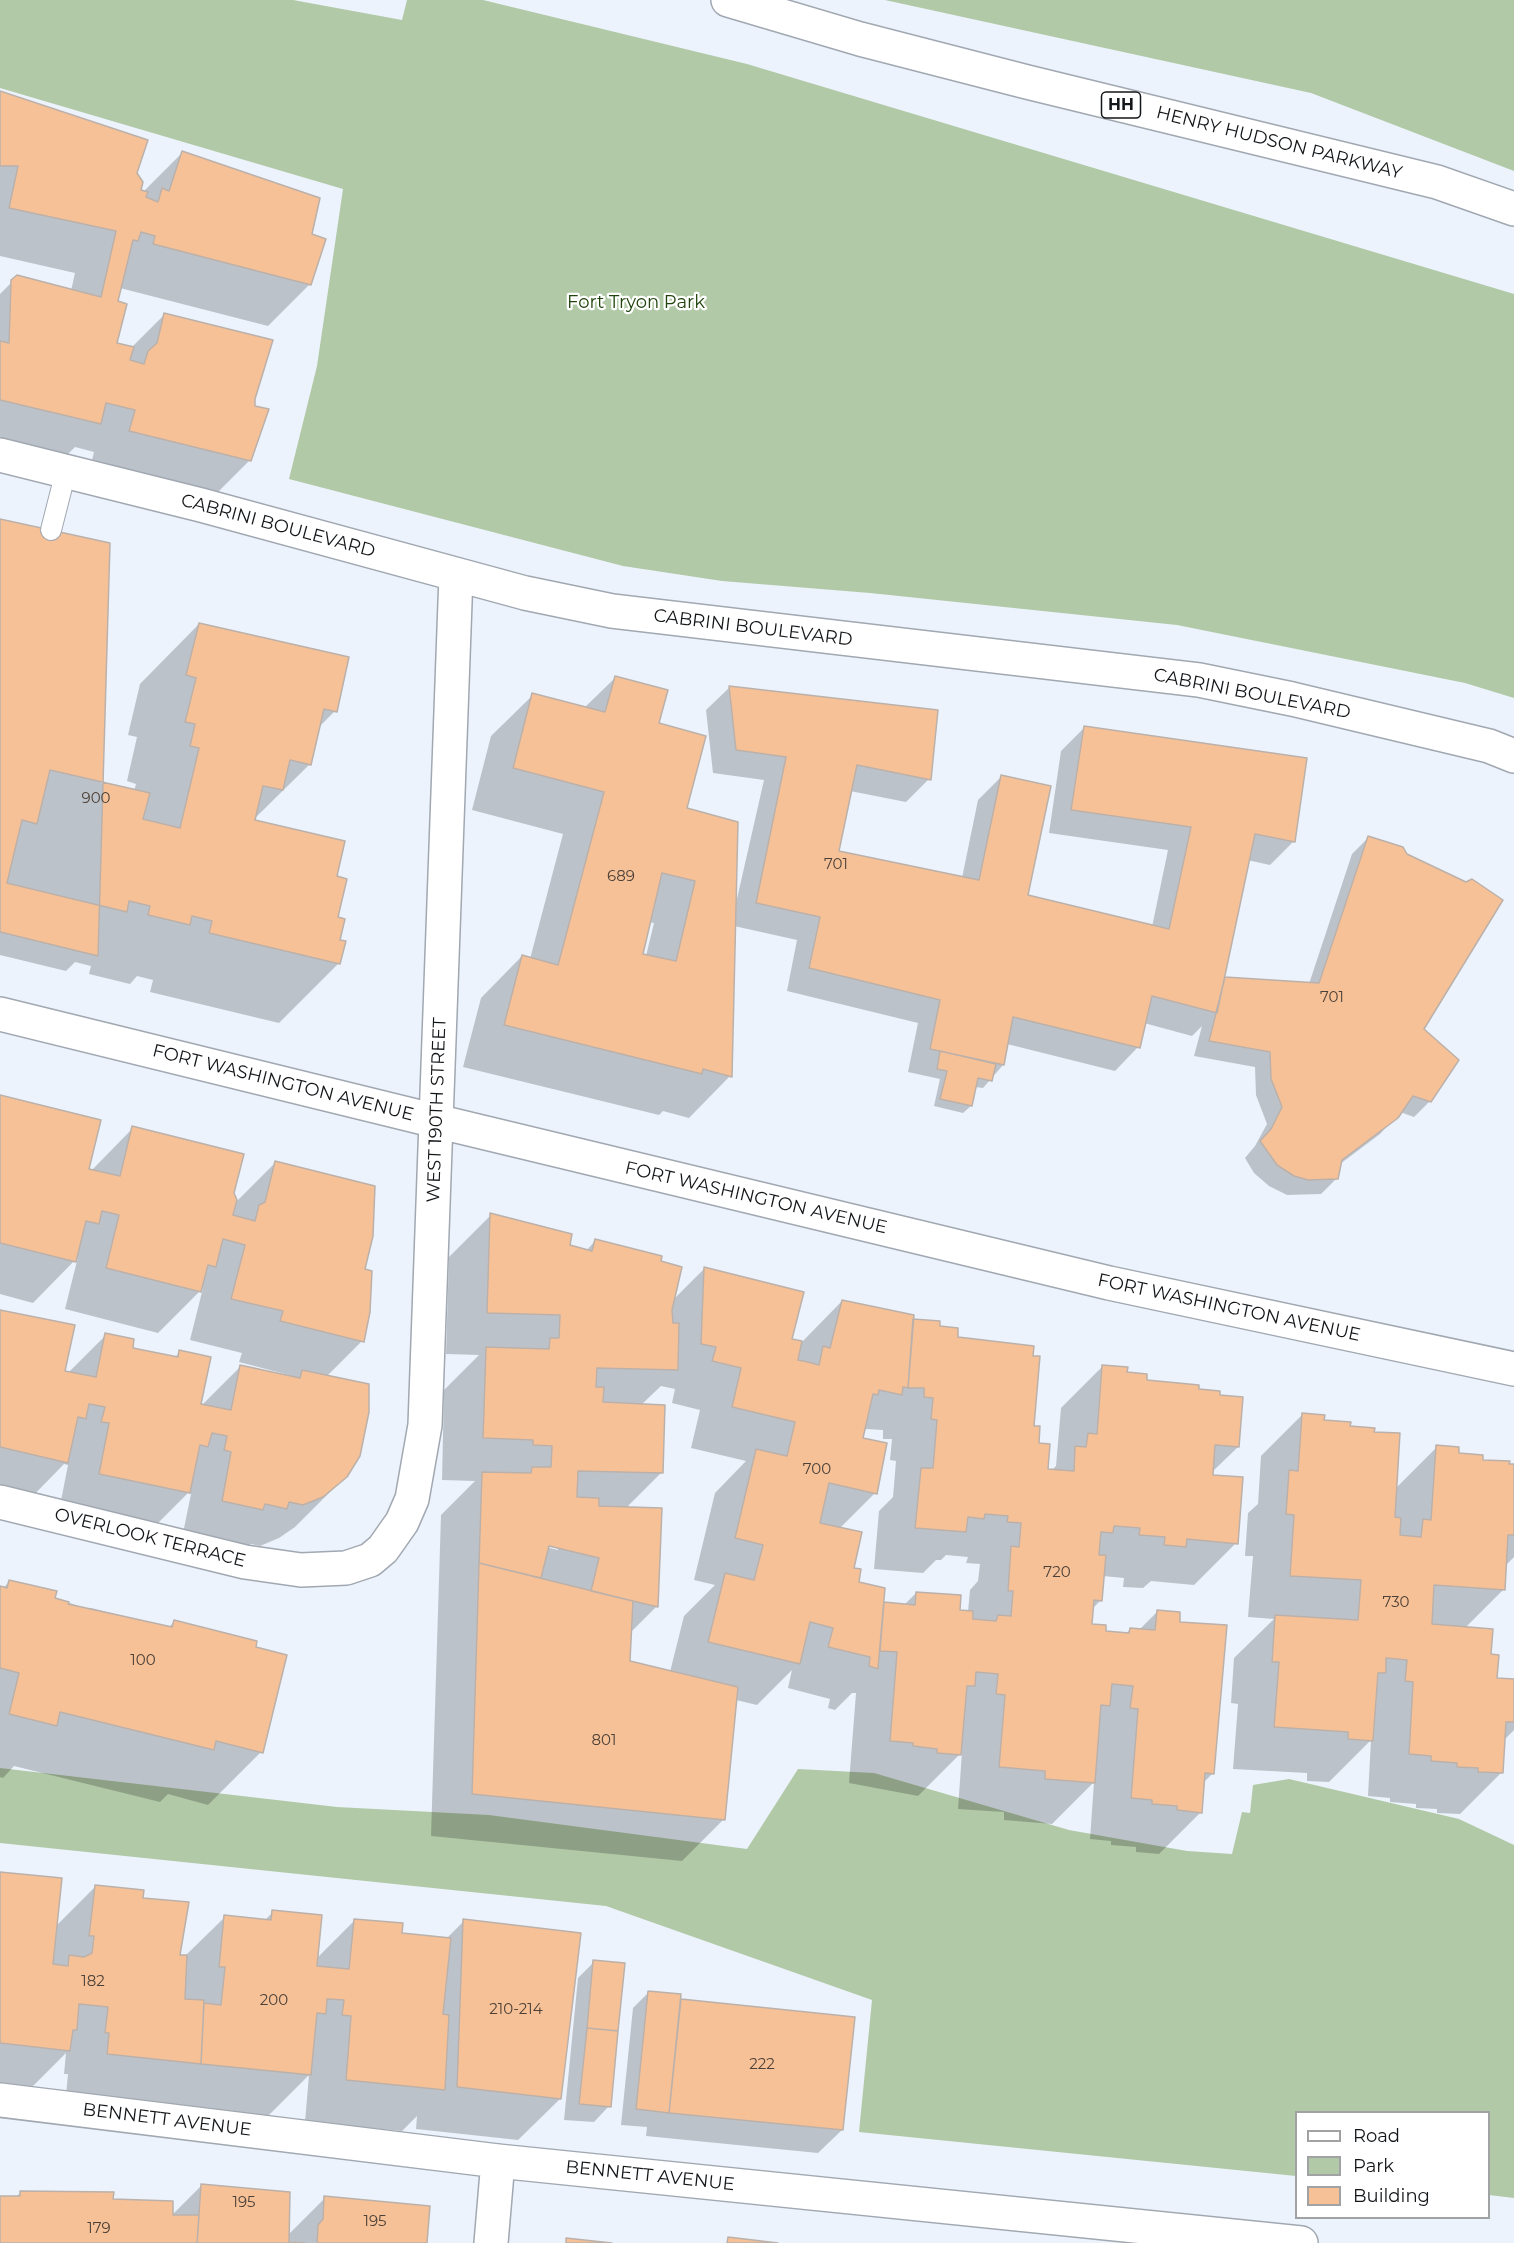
<!DOCTYPE html>
<style>
body{margin:0}
#map{position:relative;width:1514px;height:2243px;overflow:hidden;background:#ecf3fc;font-family:Montserrat,sans-serif}
canvas{display:block}
.legend{position:absolute;left:1295px;top:2111px;width:195px;height:108px;box-sizing:border-box;background:#fff;border:2px solid #a1a2a3;margin:0;padding:8px 10px;list-style:none;font-size:18px;color:#131619}
.legend li{display:flex;align-items:center;gap:12px;height:30px}
.legend b{width:30px;border:2px solid #a1a2a3}
</style>
<div id="map">
<canvas width="1514" height="2243"></canvas>
<ul class="legend">
<li><b style="height:8px;background:#fff"></b>Road</li>
<li><b style="height:16px;background:#b1c9a7"></b>Park</li>
<li><b style="height:16px;background:#f7c197"></b>Building</li>
</ul>
</div>
<script>
const context = document.querySelector('canvas').getContext('2d');
context.lineJoin = 'round';
function fill(path, color) { context.fillStyle = color; context.fill(path, 'evenodd'); }
const toPath = rows => new Path2D(rows.map(r => 'M' + r).join(''));
function trace(path, color, width, dash) { context.strokeStyle = color; context.lineWidth = width; context.lineCap = dash ? 'butt' : 'round'; context.setLineDash(dash || []); context.stroke(path); }
function label(font, color, halo, rows, align = 'center') {
  context.font = font + ' Montserrat,sans-serif'; context.lineWidth = 4.5; context.setLineDash([]); context.textBaseline = 'middle'; context.strokeStyle = halo; context.fillStyle = color; for (const [text, x, y, turn = 0] of rows) {
    context.save(); context.translate(x, y); context.rotate((+turn || 0) * Math.PI / 180); context.textAlign = isNaN(turn) ? turn : align; if (halo) context.strokeText(text, 0, 0); context.fillText(text, 0, 0); context.restore();
  }
}
const green = toPath([
 [0,0,293,0,402,20,407,0,483,0,747,64,1514,294,1514,698,1465,683,1177,625,870,593,722,581,623,566,289,479,317,366,343,189,0,88],
 [885,0,1514,0,1514,171,1311,93],
 [0,1768,337,1807,489,1815,747,1849,798,1769,874,1773,1069,1830,1187,1851,1232,1854,1242,1812,1250,1813,1253,1785,1289,1779,1459,1819,1514,1845,1514,2198,1489,2195,1488,2112,1296,2112,1296,2176,859,2132,872,2000,606,1906,0,1843]
]);
const shadow = toPath([
 [0,92,136,173,139,190,143,192,182,153,310,235,310,284,268,326,120,288,116,302,115,344,131,348,165,314,271,341,253,407,250,460,208,502,89,473,94,452,75,447,57,465,0,451,0,294,17,277,71,291,75,273,0,256],
 [0,520,101,783,134,791,136,784,127,781,137,737,128,735,140,684,199,624,335,711,318,728,310,764,252,821,335,877,339,963,279,1023,150,992,153,980,137,976,130,984,89,974,91,966,75,962,66,971,0,955],
 [615,678,657,724,685,809,734,912,764,780,713,773,706,710,730,687,929,779,906,802,850,791,837,852,962,878,978,800,1001,777,1026,896,1152,927,1168,850,1049,833,1061,751,1084,728,1293,842,1270,865,1247,860,1222,982,1226,978,1309,984,1352,854,1368,838,1422,1029,1430,1101,1414,1117,1400,1112,1380,1134,1340,1164,1337,1178,1321,1194,1287,1195,1269,1186,1254,1173,1245,1158,1255,1146,1267,1124,1256,1095,1255,1067,1194,1056,1202,1026,1192,1036,1144,1023,1138,1047,1115,1071,1007,1044,1003,1065,983,1088,975,1087,971,1106,963,1113,934,1106,940,1079,908,1072,918,1023,787,991,797,940,734,926,730,1076,689,1118,663,1111,659,1115,463,1067,481,998,522,956,530,959,563,834,472,810,491,736,533,695,584,708],
 [649,922,654,923,646,956,642,955],
 [0,1096,91,1171,133,1128,232,1193,237,1201,275,1163,363,1270,362,1341,327,1376,337,1485,295,1527,279,1538,260,1546,251,1544,244,1550,181,1543,191,1494,188,1493,147,1534,58,1516,68,1465,64,1464,25,1504,0,1498,0,1311,64,1372,68,1373,106,1335,132,1349,174,1358,180,1352,199,1405,202,1405,240,1367,289,1377,289,1375,239,1362,242,1353,190,1340,203,1288,158,1333,65,1309,78,1257,33,1303,0,1294],
 [491,1215,568,1246,586,1251,595,1241,659,1262,673,1300,704,1269,791,1340,801,1343,842,1301,938,1328,956,1338,1032,1427,1046,1470,1052,1470,1056,1466,1061,1408,1103,1366,1145,1382,1197,1390,1238,1447,1211,1473,1236,1543,1194,1585,1151,1581,1143,1588,1123,1587,1124,1578,1103,1576,1101,1600,1092,1609,1091,1625,1104,1633,1125,1634,1130,1630,1139,1630,1157,1612,1178,1623,1213,1773,1203,1783,1201,1812,1159,1854,1136,1852,1136,1847,1111,1845,1111,1841,1090,1839,1094,1782,1052,1824,1004,1820,1004,1812,958,1809,962,1752,918,1796,849,1783,856,1693,852,1693,835,1710,828,1708,830,1699,788,1688,792,1670,757,1705,736,1700,724,1819,682,1861,431,1836,441,1515,475,1481,442,1480,444,1390,479,1355,446,1354,449,1257],
 [661,1386,675,1389,672,1403,700,1410,691,1448,746,1461,715,1493,694,1580,715,1585,684,1616,670,1672,629,1662,630,1633,657,1606,626,1508,661,1473,641,1405],
 [866,1429,883,1430,883,1439,892,1439,890,1460,896,1461,893,1497,879,1511,874,1569,923,1573,936,1560,941,1560,946,1555,968,1557,966,1563,980,1564,978,1581,970,1590,968,1612,958,1611,916,1593,904,1605,883,1603,857,1583,839,1529,875,1493,861,1439],
 [542,1543,558,1547,558,1550,541,1546],
 [1303,1414,1373,1433,1395,1489,1437,1447,1481,1461,1514,1465,1514,1557,1505,1566,1503,1590,1465,1628,1489,1656,1496,1680,1514,1681,1514,1730,1504,1740,1501,1773,1460,1814,1437,1813,1437,1809,1416,1808,1416,1804,1390,1802,1390,1798,1368,1796,1371,1740,1329,1782,1307,1781,1307,1773,1233,1769,1238,1704,1231,1703,1234,1658,1274,1619,1248,1617,1253,1556,1245,1556,1248,1513,1258,1504,1261,1456],
 [10,1581,89,1610,91,1608,169,1627,174,1622,261,1752,208,1805,168,1794,160,1802,14,1766,3,1778,0,1777,0,1587,3,1588],
 [0,1874,56,1926,95,1887,141,1899,179,1956,185,1956,225,1917,264,1921,273,1912,316,1959,355,1920,400,1934,446,1939,464,1921,560,2099,518,2140,416,2129,417,2116,402,2131,305,2122,309,2075,268,2116,66,2095,68,2074,64,2074,66,2053,27,2092,0,2089],
 [594,1962,609,2106,594,2122,564,2120,578,1978],
 [649,1992,679,2000,853,2019,842,2130,818,2153,646,2136,647,2127,621,2125,633,2008],
 [201,2186,288,2235,325,2198,425,2243,0,2243,0,2197,15,2198,21,2192,112,2201,172,2215]
]);
const building = toPath([
 [0,91,148,140,137,173,143,182,141,190,148,192,146,197,158,202,162,188,169,191,182,151,320,198,312,234,326,239,311,285,153,244,155,236,141,232,138,241,133,240,118,301,127,304,117,343,134,347,130,360,144,364,148,351,157,343,164,313,273,340,255,399,255,406,269,409,251,461,129,431,135,410,106,403,101,424,0,400,0,341,9,343,11,280,17,275,101,297,116,231,9,208,18,166,0,166,0,91],
 [0,519,110,543,98,956,0,932,0,519],
 [199,623,349,657,337,712,324,709,311,765,290,760,283,790,263,786,255,820,345,841,337,876,347,879,338,917,345,919,340,940,346,941,340,964,209,933,212,921,192,916,190,925,148,915,150,906,129,901,127,912,7,883,22,820,37,824,50,770,150,793,143,819,180,828,199,748,190,746,195,724,185,722,196,678,186,675,199,623],
 [615,676,668,690,659,723,706,736,687,808,738,822,732,1077,703,1069,702,1074,504,1025,522,955,558,965,604,792,513,768,532,693,605,712,615,676],
 [662,873,695,881,676,961,643,954,662,873],
 [729,686,938,710,931,780,857,765,839,851,979,880,1001,775,1051,786,1028,895,1169,929,1191,827,1071,810,1084,726,1307,758,1295,842,1255,834,1217,1013,1152,996,1140,1048,1013,1017,1004,1065,930,1049,940,1000,809,968,820,917,756,903,786,757,736,750,729,686],
 [1368,836,1403,847,1407,854,1466,882,1472,879,1503,900,1424,1029,1459,1060,1431,1102,1413,1096,1398,1118,1342,1160,1338,1179,1308,1180,1294,1176,1277,1165,1260,1141,1271,1129,1282,1107,1271,1079,1270,1052,1209,1041,1225,977,1319,983,1368,836],
 [940,1051,996,1064,992,1081,978,1078,972,1106,940,1099,947,1071,937,1069,940,1051],
 [0,1095,101,1120,89,1169,120,1176,132,1126,244,1154,234,1193,237,1200,233,1215,255,1221,259,1205,265,1202,275,1161,375,1186,373,1236,365,1269,372,1271,370,1312,364,1342,280,1321,283,1311,231,1299,245,1245,223,1239,216,1267,208,1265,201,1292,106,1268,119,1215,102,1211,99,1224,86,1221,76,1262,0,1243,0,1095],
 [490,1213,572,1234,570,1245,592,1251,595,1239,662,1256,661,1261,682,1267,672,1310,673,1323,679,1323,678,1370,597,1368,596,1387,604,1387,603,1402,665,1405,663,1473,578,1471,577,1497,599,1498,599,1506,662,1508,658,1607,591,1591,599,1558,549,1546,541,1578,479,1563,482,1472,531,1473,532,1467,551,1467,552,1446,533,1445,533,1440,483,1438,486,1347,549,1349,550,1338,559,1338,560,1315,487,1313,490,1213],
 [704,1267,804,1292,792,1339,802,1341,798,1360,808,1362,819,1365,823,1346,830,1348,842,1300,914,1315,908,1388,903,1387,902,1395,879,1390,878,1395,873,1394,863,1438,887,1443,877,1494,829,1483,820,1523,862,1532,854,1568,861,1569,859,1582,885,1588,878,1669,869,1666,870,1657,828,1647,833,1628,810,1622,800,1664,708,1642,725,1573,754,1580,763,1545,735,1538,756,1449,787,1456,795,1422,732,1407,741,1368,712,1361,716,1347,701,1344,704,1267],
 [0,1310,75,1325,65,1371,96,1377,105,1333,134,1339,133,1348,178,1357,179,1350,211,1357,201,1404,231,1410,240,1365,300,1378,302,1370,369,1384,369,1412,360,1456,347,1477,323,1497,303,1505,289,1502,287,1509,265,1504,263,1510,222,1501,231,1452,224,1450,227,1436,212,1433,208,1447,200,1445,190,1493,99,1474,109,1423,101,1422,105,1407,89,1404,86,1419,78,1417,68,1463,0,1447,0,1310],
 [913,1319,940,1321,940,1326,958,1328,958,1337,1034,1346,1033,1356,1040,1356,1034,1426,1040,1426,1039,1443,1050,1444,1048,1469,1074,1471,1075,1446,1086,1447,1088,1433,1097,1434,1102,1365,1128,1367,1127,1372,1147,1374,1147,1380,1199,1385,1199,1389,1220,1391,1220,1395,1243,1397,1239,1447,1215,1445,1213,1475,1243,1477,1238,1544,1187,1539,1186,1547,1164,1545,1165,1537,1139,1535,1140,1528,1114,1526,1113,1533,1101,1532,1099,1555,1106,1555,1102,1601,1094,1600,1092,1624,1106,1625,1106,1631,1129,1633,1130,1628,1155,1630,1157,1610,1180,1612,1180,1622,1227,1625,1214,1774,1205,1773,1202,1813,1177,1810,1177,1806,1152,1804,1152,1800,1131,1798,1138,1709,1130,1708,1133,1686,1112,1684,1110,1706,1101,1705,1095,1783,1045,1779,1045,1771,999,1767,1005,1695,996,1694,998,1674,976,1672,975,1686,967,1686,961,1755,937,1753,937,1749,913,1746,913,1743,890,1741,897,1652,880,1651,884,1602,915,1605,916,1592,961,1595,960,1610,973,1611,973,1619,996,1621,998,1615,1011,1616,1013,1591,1008,1591,1011,1546,1019,1547,1021,1523,1007,1522,1008,1516,985,1514,984,1519,968,1517,966,1532,915,1528,921,1468,933,1468,937,1420,931,1419,933,1398,924,1397,924,1388,908,1388,913,1319],
 [1302,1413,1325,1415,1324,1420,1351,1422,1350,1426,1375,1428,1374,1432,1400,1433,1395,1517,1401,1518,1400,1535,1421,1537,1423,1519,1431,1520,1436,1445,1459,1447,1459,1453,1483,1455,1483,1460,1510,1461,1509,1464,1514,1464,1514,1535,1508,1535,1505,1590,1434,1585,1432,1624,1493,1629,1491,1654,1499,1655,1497,1678,1514,1679,1514,1722,1506,1722,1503,1773,1478,1772,1478,1768,1457,1767,1457,1763,1431,1761,1431,1756,1409,1754,1413,1682,1405,1681,1407,1660,1386,1658,1386,1673,1378,1673,1373,1741,1348,1739,1348,1732,1274,1727,1279,1662,1272,1662,1275,1615,1358,1620,1361,1580,1290,1576,1294,1515,1286,1514,1289,1470,1298,1471,1302,1413],
 [479,1563,633,1601,630,1661,738,1687,725,1820,472,1794,479,1563],
 [9,1580,57,1591,55,1598,69,1602,68,1604,172,1627,174,1620,257,1641,256,1647,287,1655,263,1753,216,1741,214,1750,60,1712,57,1726,9,1714,19,1673,0,1668,0,1586,7,1588,9,1580],
 [0,1872,62,1878,53,1964,68,1966,69,1955,84,1957,92,1953,94,1936,89,1936,95,1885,144,1890,143,1898,189,1902,180,1955,187,1955,185,1999,204,2000,201,2064,107,2054,109,2033,105,2033,108,2007,79,2004,77,2030,73,2030,70,2051,0,2043,0,1872],
 [272,1910,322,1915,317,1966,349,1969,354,1919,403,1923,402,1933,451,1938,443,2014,449,2015,445,2090,346,2080,351,2016,342,2015,344,2000,327,1999,326,2014,317,2013,311,2075,201,2064,204,2003,221,2005,225,1967,219,1967,224,1915,271,1920,272,1910],
 [463,1919,581,1933,561,2099,457,2087,463,1919],
 [593,1960,625,1963,618,2031,587,2028,593,1960],
 [648,1991,681,1994,669,2113,636,2109,648,1991],
 [681,1999,855,2017,843,2130,669,2113,681,1999],
 [587,2028,618,2031,611,2107,579,2104,587,2028],
 [201,2184,290,2192,289,2242,305,2243,197,2243,201,2184],
 [20,2191,114,2192,113,2199,173,2201,173,2215,199,2215,197,2243,0,2243,0,2196,20,2196,20,2191],
 [324,2196,430,2206,427,2243,317,2243,318,2225,323,2219,324,2196],
 [728,2237,778,2243,727,2243,728,2237],
 [566,2238,612,2243,566,2243,566,2238]
]);
const service = toPath([
 [51,530,66,471]
]);
const minor = toPath([
 [0,455,201,505,525,593,612,611,1199,680,1292,699,1489,746,1514,756],
 [436,1121,456,575],
 [0,2100,498,2161,1301,2243],
 [491,2243,498,2161]
]);
const tertiary = toPath([
 [0,1502,245,1562,301,1570,346,1568,370,1560,383,1549,402,1522,412,1499,425,1425,436,1121,1109,1283,1514,1369]
]);
const secondary = toPath([
 [0,1014,436,1121]
]);
const motorway = toPath([
 [728,0,860,39,1027,82,1437,182,1514,209]
]);
const numberNames = [
 ["900",96,799],
 ["701",836,865],
 ["689",621,877],
 ["701",1332,998],
 ["700",817,1470],
 ["720",1057,1573],
 ["730",1396,1603],
 ["100",143,1661],
 ["801",604,1741],
 ["182",93,1982],
 ["200",274,2001],
 ["210-214",516,2010],
 ["222",762,2065],
 ["195",244,2203],
 ["195",375,2222],
 ["179",99,2229]
];
const shields = [
 [1121,105,39]
];
const shieldNames = [
 ["HH",1121,105]
];
const streetNames = [
 ["HENRY HUDSON PARKWAY",1279,143,14],
 ["CABRINI BOULEVARD",278,526,15],
 ["CABRINI BOULEVARD",753,628,7],
 ["CABRINI BOULEVARD",1252,694,11],
 ["FORT WASHINGTON AVENUE",283,1083,14],
 ["WEST 190TH STREET",437,1110,-88],
 ["FORT WASHINGTON AVENUE",756,1198,13],
 ["FORT WASHINGTON AVENUE",1229,1308,12],
 ["OVERLOOK TERRACE",150,1538,14],
 ["BENNETT AVENUE",167,2120,7],
 ["BENNETT AVENUE",650,2176,6]
];
const parkNames = [
 ["Fort Tryon Park",636,303]
];
fill(green, '#b1c9a7');
fill(shadow, '#0003');
fill(building, '#f7c197');
trace(building, '#bbb1aa', 1.5);
trace(service, '#a1a8b1', 22);
trace(minor, '#a1a8b1', 36);
trace(tertiary, '#a1a8b1', 36);
trace(secondary, '#a1a8b1', 36);
trace(motorway, '#a1a8b1', 36);
trace(service, '#fff', 20);
trace(minor, '#fff', 33);
trace(tertiary, '#fff', 33);
trace(secondary, '#fff', 33);
trace(motorway, '#fff', 33);
label('15px', '#4c4138', null, numberNames);
for (const [x, y, w] of shields) { const box = new Path2D(); box.roundRect(x - w / 2, y - 13, w, 26, 4.5); context.fillStyle = '#fff'; context.fill(box); trace(box, '#131619', 1.5); }
label('bold 16px', '#131619', null, shieldNames);
label('18px', '#131619', '#fff', streetNames);
label('18px', '#21440e', '#fff', parkNames);
</script>
